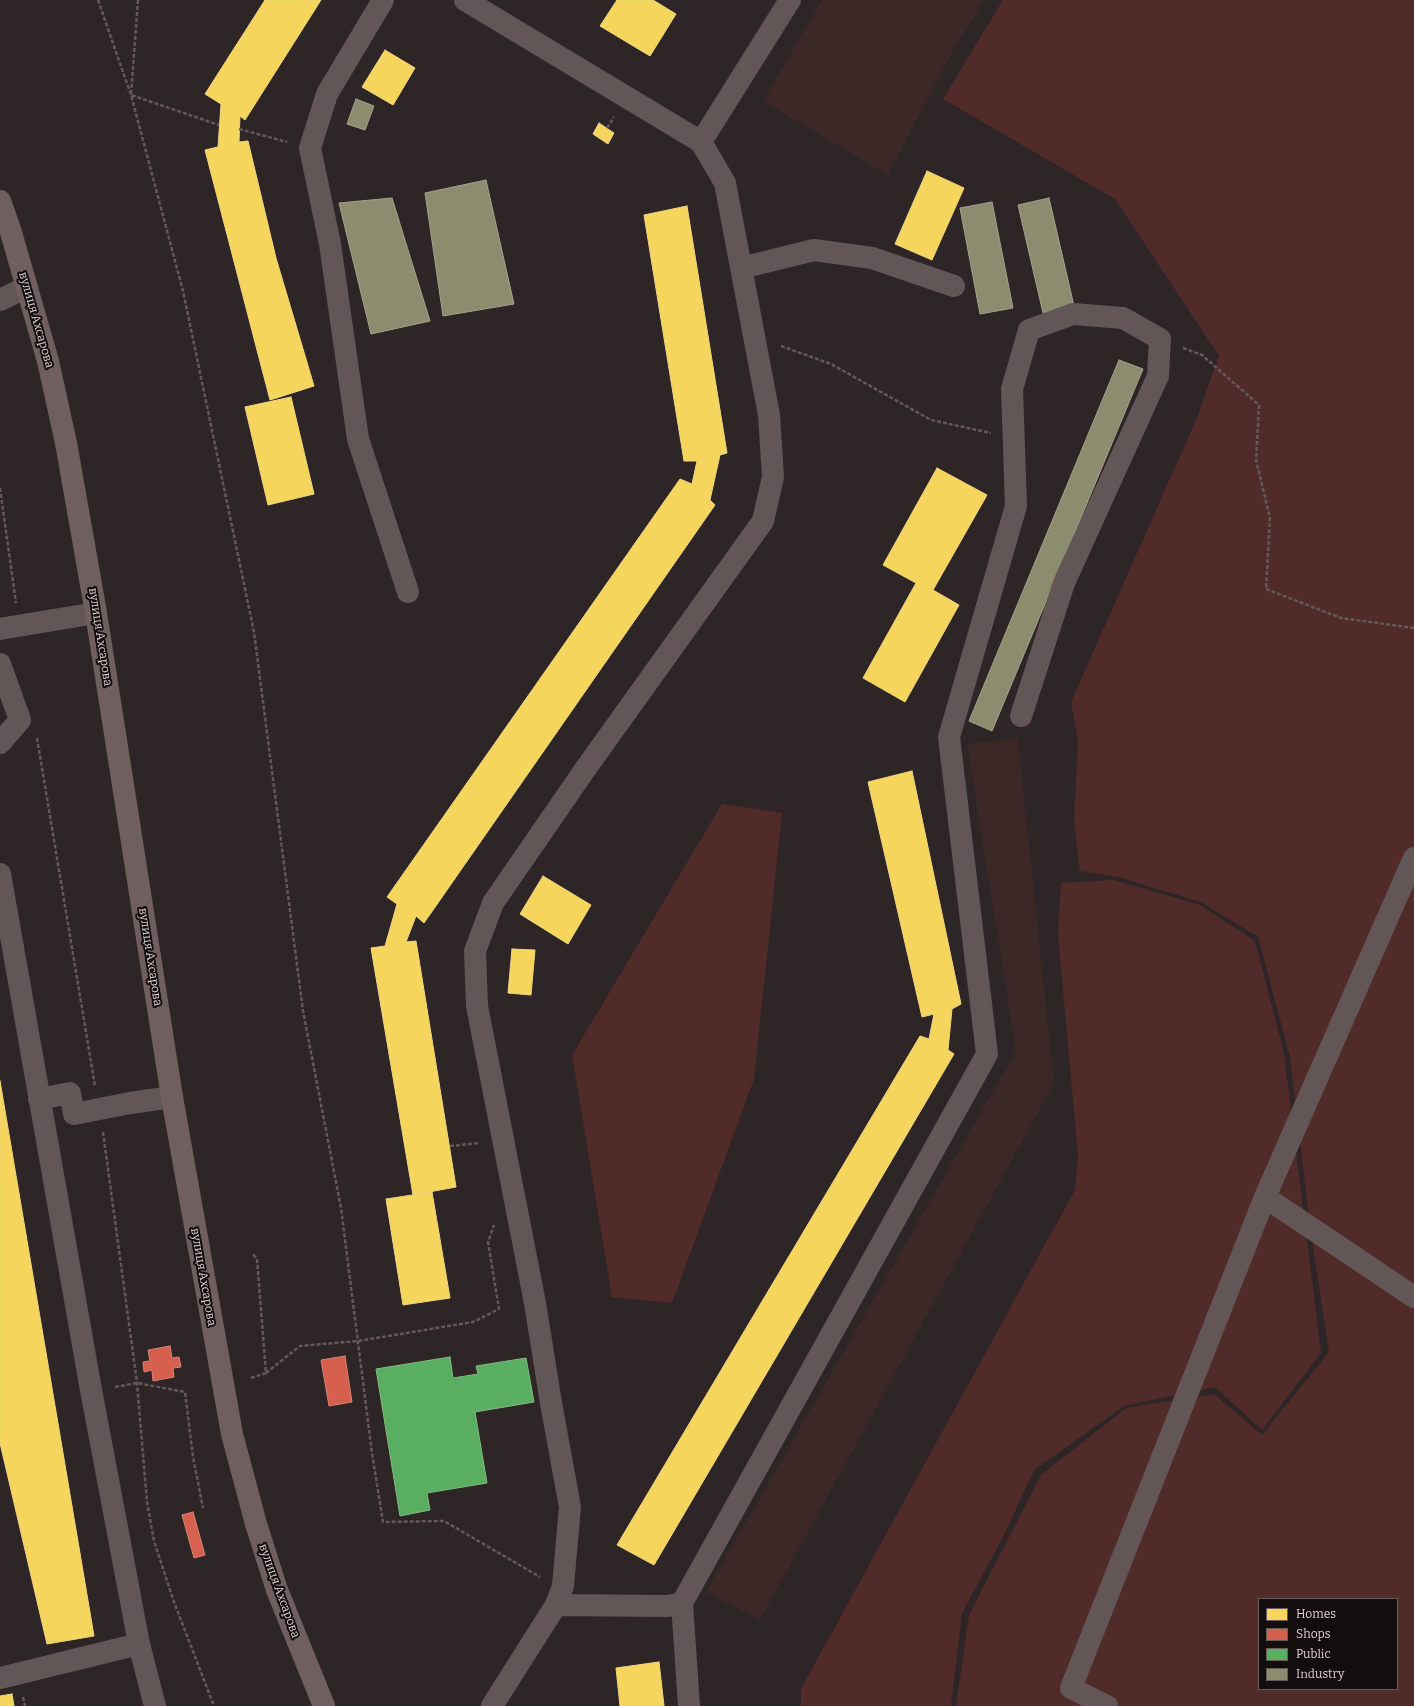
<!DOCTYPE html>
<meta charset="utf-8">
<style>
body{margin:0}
#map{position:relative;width:1414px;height:1706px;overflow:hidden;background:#2e2626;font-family:Bitter,serif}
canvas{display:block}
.legend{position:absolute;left:1258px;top:1598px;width:140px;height:92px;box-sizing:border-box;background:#140d0d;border:1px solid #655d5d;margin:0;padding:5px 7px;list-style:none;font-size:12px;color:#ded4d4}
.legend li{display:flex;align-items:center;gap:8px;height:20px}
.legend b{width:20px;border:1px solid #655d5d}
</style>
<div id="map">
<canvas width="1414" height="1706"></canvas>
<ul class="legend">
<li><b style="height:11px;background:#f6d55c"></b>Homes</li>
<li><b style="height:11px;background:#d6604d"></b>Shops</li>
<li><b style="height:11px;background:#5aae61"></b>Public</li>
<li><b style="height:11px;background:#8c8c6e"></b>Industry</li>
</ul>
</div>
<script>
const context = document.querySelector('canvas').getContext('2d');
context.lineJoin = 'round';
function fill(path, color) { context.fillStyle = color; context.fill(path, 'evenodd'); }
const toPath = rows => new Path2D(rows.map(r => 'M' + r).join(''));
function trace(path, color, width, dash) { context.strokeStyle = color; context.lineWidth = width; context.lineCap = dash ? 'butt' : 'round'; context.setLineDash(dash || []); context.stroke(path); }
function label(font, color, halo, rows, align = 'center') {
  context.font = font + ' Bitter,serif'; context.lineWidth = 4; context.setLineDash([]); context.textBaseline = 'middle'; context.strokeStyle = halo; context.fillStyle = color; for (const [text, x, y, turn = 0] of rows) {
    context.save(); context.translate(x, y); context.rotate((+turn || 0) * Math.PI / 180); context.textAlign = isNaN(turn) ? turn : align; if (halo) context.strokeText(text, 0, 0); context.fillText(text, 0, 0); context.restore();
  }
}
const built = toPath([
 [822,0,984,0,951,54,888,175,763,101],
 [1018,739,1054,1083,760,1620,706,1592,1016,1051,967,744]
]);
const green = toPath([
 [1003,0,1414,0,1414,1706,956,1706,969,1615,1041,1475,1126,1408,1214,1394,1262,1435,1329,1352,1310,1227,1290,1057,1258,937,1201,902,1118,877,1080,871,1074,823,1078,740,1071,702,1196,420,1219,356,1115,199,943,99],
 [1259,1599,1397,1599,1397,1689,1259,1689],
 [722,804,782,813,754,1079,672,1303,612,1297,572,1055],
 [1113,880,1200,905,1255,941,1284,1053,1321,1353,1262,1430,1215,1387,1124,1406,1034,1470,1004,1535,962,1613,951,1706,801,1706,801,1689,1075,1190,1078,1155,1058,935,1061,883]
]);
const homes = toPath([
 [265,0,321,0,245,120,240,116,239,142,248,141,276,258,314,386,270,400,205,150,218,147,221,104,205,94,265,0],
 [617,0,653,0,676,14,650,56,600,26,617,0],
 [385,50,415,68,393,105,362,87,385,50],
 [599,123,614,133,608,144,593,134,599,123],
 [927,171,964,188,932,260,895,244,927,171],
 [687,206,727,453,720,455,710,500,715,505,424,923,416,916,406,942,416,941,456,1187,413,1195,371,948,385,946,397,904,387,897,680,479,692,484,697,461,684,461,644,215,687,206],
 [291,397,314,494,268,505,245,407,291,397],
 [937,468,987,495,933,590,959,605,905,702,863,678,916,583,883,565,937,468],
 [912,771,961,1004,952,1009,948,1050,954,1054,654,1565,617,1545,920,1036,929,1039,934,1014,922,1017,868,782,912,771],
 [543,876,591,905,568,944,520,914,543,876],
 [512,949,535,950,531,995,508,993,512,949],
 [0,1081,94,1636,47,1644,0,1443,0,1081],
 [432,1192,450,1298,403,1305,386,1199,432,1192],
 [659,1662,664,1706,620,1706,616,1668,659,1662],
 [12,1694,14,1706,0,1706,0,1696,12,1694]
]);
const shops = toPath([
 [170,1346,172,1358,179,1357,181,1367,173,1368,174,1377,153,1381,152,1370,144,1372,143,1362,150,1361,148,1350,170,1346],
 [345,1356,352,1402,329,1406,321,1360,345,1356],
 [193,1512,205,1555,194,1558,182,1515,193,1512]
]);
const public = toPath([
 [450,1357,453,1378,478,1374,476,1366,526,1358,534,1402,475,1412,487,1483,427,1493,430,1510,400,1516,376,1369,450,1357]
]);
const industry = toPath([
 [356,99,374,106,365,130,347,124,356,99],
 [486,180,514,304,443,316,425,193,486,180],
 [392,198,430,321,371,334,339,203,392,198],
 [1049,198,1074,306,1043,313,1018,205,1049,198],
 [992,202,1013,308,980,314,960,208,992,202],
 [1119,360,1143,369,992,731,969,721,1119,360]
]);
const path = toPath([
 [98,0,131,95,183,291,254,632,303,1011,341,1208,372,1453,383,1522,444,1521,540,1577],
 [138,0,131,95,219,125],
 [607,128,614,117],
 [239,129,287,142],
 [781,346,831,364,931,420,991,433],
 [1183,348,1202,355,1259,405,1256,460,1270,518,1266,589,1341,618,1414,628],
 [0,488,16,603],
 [37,738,95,1086],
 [103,1132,137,1383,147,1502,154,1541,174,1602,214,1706],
 [450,1146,479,1143],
 [266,1373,300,1346,358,1341,473,1322,499,1309,488,1242,494,1225],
 [251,1378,266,1373,257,1259,252,1253],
 [115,1387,137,1383,185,1392,193,1457,203,1508],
 [23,1697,25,1706]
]);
const minor = toPath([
 [383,0,327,94,310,148,330,244,358,439,408,592],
 [465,0,701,142,725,183,769,415,773,477,763,521,586,768,493,903,475,951,477,1006,535,1303,551,1403,570,1507,563,1586,556,1605,492,1706],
 [701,142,790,0],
 [741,268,814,250,872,258,954,286],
 [0,300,27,287],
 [0,629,96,613],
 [0,664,20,720,0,743],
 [0,874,91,1390,139,1644,155,1706],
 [39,1099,70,1093,74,1114,130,1103,172,1097],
 [1265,1197,1414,1297],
 [682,1603,987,1054,949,737,1016,506,1012,389,1029,330,1073,314,1123,318,1160,339,1158,376,1064,583,1021,716],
 [556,1605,668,1606,682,1603,689,1706],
 [0,1678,139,1644],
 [1107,1706,1071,1688,1265,1197,1414,858]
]);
const major = toPath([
 [0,201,10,229,48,361,66,443,96,613,172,1097,232,1434,256,1524,277,1590,324,1706]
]);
const streetNames = [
 ["вулиця Ахсарова",36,320,74],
 ["вулиця Ахсарова",100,637,81],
 ["вулиця Ахсарова",150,957,81],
 ["вулиця Ахсарова",203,1277,80],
 ["вулиця Ахсарова",279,1591,70]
];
fill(built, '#3b2827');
fill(green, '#512a2a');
fill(homes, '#f6d55c');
trace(homes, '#efd580', 1);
fill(shops, '#d6604d');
trace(shops, '#d88376', 1);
fill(public, '#5aae61');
trace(public, '#82b984', 1);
fill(industry, '#8c8c6e');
trace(industry, '#a5a28d', 1);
trace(path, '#635959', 2.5, [4, 2]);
trace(minor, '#625756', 22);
trace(major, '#6f5f5f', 22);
label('12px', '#ded4d4', '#140d0d', streetNames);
</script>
